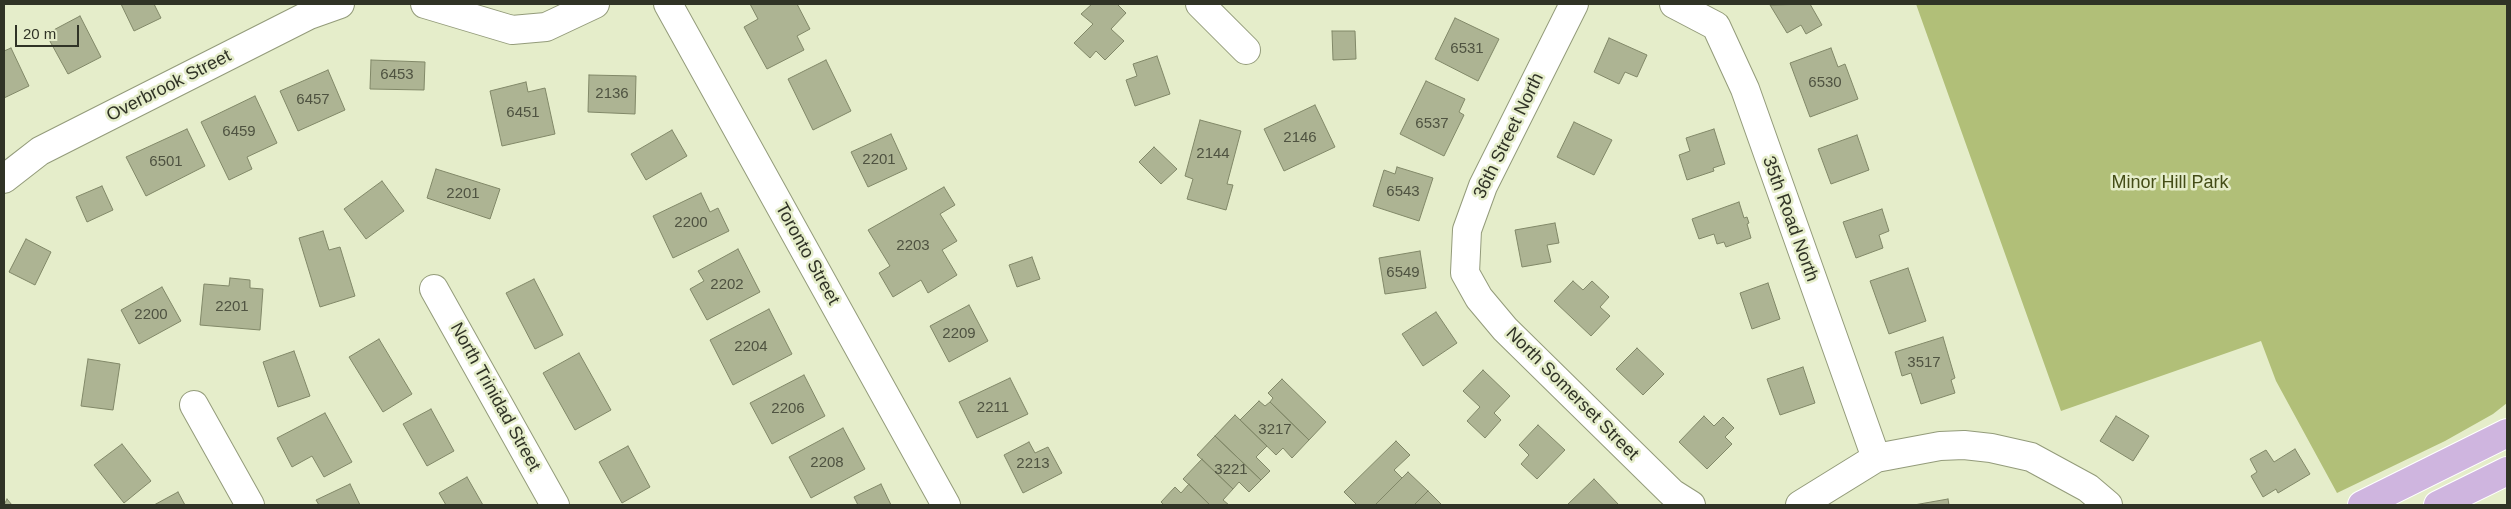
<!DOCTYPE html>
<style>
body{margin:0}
#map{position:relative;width:2511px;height:509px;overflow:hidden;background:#e5edca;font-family:Helvetica,sans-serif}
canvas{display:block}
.frame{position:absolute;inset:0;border:5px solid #303326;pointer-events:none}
.scale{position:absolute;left:15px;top:25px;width:64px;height:22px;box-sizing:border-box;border:2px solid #303326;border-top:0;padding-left:6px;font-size:15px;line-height:18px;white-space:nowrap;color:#303326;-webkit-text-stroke:4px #e5edca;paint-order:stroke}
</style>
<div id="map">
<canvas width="2511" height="509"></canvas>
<div class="frame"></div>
<div class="scale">20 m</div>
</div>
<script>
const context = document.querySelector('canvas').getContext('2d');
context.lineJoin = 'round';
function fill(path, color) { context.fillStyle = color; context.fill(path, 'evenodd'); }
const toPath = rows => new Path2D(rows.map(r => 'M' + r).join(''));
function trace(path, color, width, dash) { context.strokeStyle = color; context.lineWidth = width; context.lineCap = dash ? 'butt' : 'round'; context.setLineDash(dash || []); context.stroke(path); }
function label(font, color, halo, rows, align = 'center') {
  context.font = font + ' Helvetica,sans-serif'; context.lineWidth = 5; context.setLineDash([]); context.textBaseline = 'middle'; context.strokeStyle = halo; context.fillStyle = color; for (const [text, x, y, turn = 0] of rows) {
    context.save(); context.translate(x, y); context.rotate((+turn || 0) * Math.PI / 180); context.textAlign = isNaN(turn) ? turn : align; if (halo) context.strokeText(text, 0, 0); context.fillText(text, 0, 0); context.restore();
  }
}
const green = toPath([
 [1916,4,2507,4,2507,403,2493,414,2445,441,2337,493,2276,381,2261,341,2061,411]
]);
const building = toPath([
 [121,4,154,4,161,18,134,31,121,4],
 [750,4,797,4,810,29,797,36,804,50,767,69,744,27,758,19,750,4],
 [1092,4,1117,4,1126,13,1111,29,1124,41,1105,60,1096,51,1090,58,1074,43,1093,24,1081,14,1092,4],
 [1810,4,1822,25,1806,34,1801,25,1787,33,1770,5,1810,4],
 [80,16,101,57,68,74,46,34,80,16],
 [1455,18,1499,39,1478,81,1435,59,1455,18],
 [1332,31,1355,31,1356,59,1333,60,1332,31],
 [1609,38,1647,55,1637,77,1625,72,1619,84,1594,72,1609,38],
 [11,48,29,86,4,98,4,51,11,48],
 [1831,48,1838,67,1845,64,1858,99,1810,117,1790,63,1831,48],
 [1157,56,1170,94,1135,106,1126,80,1137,76,1133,64,1157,56],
 [371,60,425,62,424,90,370,89,371,60],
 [826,60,851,111,813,130,788,79,826,60],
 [328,70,345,110,298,131,280,91,328,70],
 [589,75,636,76,635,114,588,112,589,75],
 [1426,81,1465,99,1459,112,1464,115,1444,156,1400,134,1426,81],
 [526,82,528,92,545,88,555,134,502,146,490,91,526,82],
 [255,96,277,143,247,157,252,169,229,180,201,122,255,96],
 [1315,105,1335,147,1284,171,1264,129,1315,105],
 [1200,120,1241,131,1227,184,1233,185,1226,210,1187,199,1193,179,1185,176,1200,120],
 [1574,122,1612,140,1594,175,1557,157,1574,122],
 [187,129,205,166,146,196,126,157,187,129],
 [1714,129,1725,164,1713,168,1714,171,1687,180,1679,155,1690,151,1686,138,1714,129],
 [672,130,687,156,646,180,631,154,672,130],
 [891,134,907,169,868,187,851,152,891,134],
 [1857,135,1869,170,1831,184,1818,149,1857,135],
 [1154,147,1177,169,1161,184,1139,162,1154,147],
 [1397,167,1433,178,1419,221,1373,206,1384,170,1395,174,1397,167],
 [436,169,500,189,490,219,427,198,436,169],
 [382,181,404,211,366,239,344,209,382,181],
 [102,186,113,210,87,222,76,197,102,186],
 [944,187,955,205,940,214,957,241,942,250,957,275,928,293,921,280,893,297,879,273,890,266,868,230,944,187],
 [701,193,710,212,718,208,729,231,673,258,653,216,701,193],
 [1739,202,1744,218,1747,217,1749,223,1747,224,1751,238,1726,247,1724,242,1717,244,1714,234,1699,239,1692,219,1739,202],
 [1882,209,1889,231,1879,235,1883,248,1856,258,1843,222,1882,209],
 [1555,223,1559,243,1547,245,1551,262,1522,267,1515,230,1555,223],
 [323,231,329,250,340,247,355,296,320,307,299,238,323,231],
 [26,239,51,252,35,285,9,272,26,239],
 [738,249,760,292,707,320,690,289,704,281,698,271,738,249],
 [1420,251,1426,288,1385,294,1379,258,1420,251],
 [1032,257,1040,279,1017,287,1009,265,1032,257],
 [1908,268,1926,321,1889,334,1870,281,1908,268],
 [230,278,250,280,250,288,263,289,260,330,200,325,204,284,229,286,230,278],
 [534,279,563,335,535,349,506,293,534,279],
 [1573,281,1583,290,1592,281,1609,297,1600,307,1610,316,1591,336,1554,301,1573,281],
 [1768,283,1780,319,1752,329,1740,293,1768,283],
 [162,287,181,321,139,344,121,310,162,287],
 [969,305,988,341,949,362,930,326,969,305],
 [769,309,792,354,733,385,710,340,769,309],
 [1436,312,1457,343,1423,366,1402,334,1436,312],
 [1943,337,1955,378,1951,380,1955,393,1921,404,1911,373,1902,376,1895,352,1943,337],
 [379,339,412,394,383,412,349,357,379,339],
 [1637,348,1664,374,1643,395,1616,369,1637,348],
 [294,351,310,396,278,407,263,362,294,351],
 [579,353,611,410,575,430,543,373,579,353],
 [88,359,120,364,113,410,81,406,88,359],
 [1803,367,1815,403,1780,415,1767,379,1803,367],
 [1483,370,1510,396,1494,413,1501,420,1485,438,1467,421,1480,407,1463,391,1483,370],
 [804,375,825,416,772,444,750,403,804,375],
 [1010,378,1028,414,977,438,959,402,1010,378],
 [1282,379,1326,422,1309,440,1270,402,1273,398,1268,393,1282,379],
 [1259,401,1265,406,1270,402,1309,440,1292,458,1283,448,1276,455,1240,420,1259,401],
 [431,409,454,451,427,466,403,424,431,409],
 [325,413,352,462,324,477,312,456,292,467,277,438,325,413],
 [1235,415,1267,446,1256,457,1270,471,1261,480,1215,436,1235,415],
 [1704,416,1714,426,1723,417,1734,428,1725,437,1732,444,1707,469,1679,442,1704,416],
 [2116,416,2149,436,2133,461,2100,441,2116,416],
 [1538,425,1565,450,1537,479,1521,464,1529,455,1519,445,1538,425],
 [843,428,865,469,811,498,789,457,843,428],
 [1215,436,1261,480,1249,492,1239,482,1233,489,1197,455,1215,436],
 [1396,441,1410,455,1394,470,1402,478,1375,505,1357,505,1344,492,1396,441],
 [1029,442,1035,453,1048,447,1062,473,1023,493,1004,455,1029,442],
 [122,444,151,481,124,503,94,465,122,444],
 [628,446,650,487,622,503,599,462,628,446],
 [2295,449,2310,474,2278,493,2276,489,2263,497,2251,476,2257,472,2250,459,2266,450,2274,462,2295,449],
 [1202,459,1233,489,1223,500,1229,505,1210,505,1183,479,1202,459],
 [1408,472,1428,491,1414,505,1375,505,1408,472],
 [467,477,483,505,446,505,439,493,467,477],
 [1594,479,1619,505,1567,505,1594,479],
 [350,484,360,505,319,505,316,500,350,484],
 [881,484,891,505,858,505,854,497,881,484],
 [1189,484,1210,505,1164,505,1161,502,1175,487,1181,493,1189,484],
 [1428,491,1442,505,1414,505,1428,491],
 [178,492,185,505,154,505,178,492],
 [7,499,12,505,4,505,7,499],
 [1948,499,1949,505,1914,505,1948,499]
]);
const minor = toPath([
 [425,4,512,30,546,27,595,4],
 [668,4,946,505],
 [1200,4,1246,50],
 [1574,4,1483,186,1467,230,1465,273,1479,298,1505,329,1672,493,1691,505],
 [1674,4,1716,26,1745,89,1876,458],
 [4,179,40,151,309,15,340,4],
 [434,289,555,505],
 [194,405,250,505],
 [1800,505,1876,458,1940,446,1964,445,1991,448,2031,457,2088,488,2108,505]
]);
const major = toPath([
 [2362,505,2507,433],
 [2438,505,2507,471]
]);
const numberNames = [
 ["6531",1467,49],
 ["6453",397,75],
 ["6530",1825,83],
 ["2136",612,94],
 ["6457",313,100],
 ["6451",523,113],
 ["6537",1432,124],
 ["6459",239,132],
 ["2146",1300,138],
 ["2144",1213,154],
 ["2201",879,160],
 ["6501",166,162],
 ["6543",1403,192],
 ["2201",463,194],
 ["2200",691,223],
 ["2203",913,246],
 ["6549",1403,273],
 ["2202",727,285],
 ["2201",232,307],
 ["2200",151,315],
 ["2209",959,334],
 ["2204",751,347],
 ["3517",1924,363],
 ["2211",993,408],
 ["2206",788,409],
 ["3217",1275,430],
 ["2208",827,463],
 ["2213",1033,464],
 ["3221",1231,470]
];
const streetNames = [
 ["Overbrook Street",169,86,-27],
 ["36th Street North",1509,136,-64],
 ["35th Road North",1790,219,70],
 ["Toronto Street",807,254,61],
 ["North Somerset Street",1572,394,45],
 ["North Trinidad Street",495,397,61]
];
const parkNames = [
 ["Minor Hill Park",2170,183]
];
fill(green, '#b1bf78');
fill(building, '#adb493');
trace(building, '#818868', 1);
trace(minor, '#939b7a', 30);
trace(major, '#fff', 30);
trace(minor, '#fff', 28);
trace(major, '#cfb5df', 28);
label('15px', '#4f5341', null, numberNames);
label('18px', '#303326', '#e5edca', streetNames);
label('18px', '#444d17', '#e5edca', parkNames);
</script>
